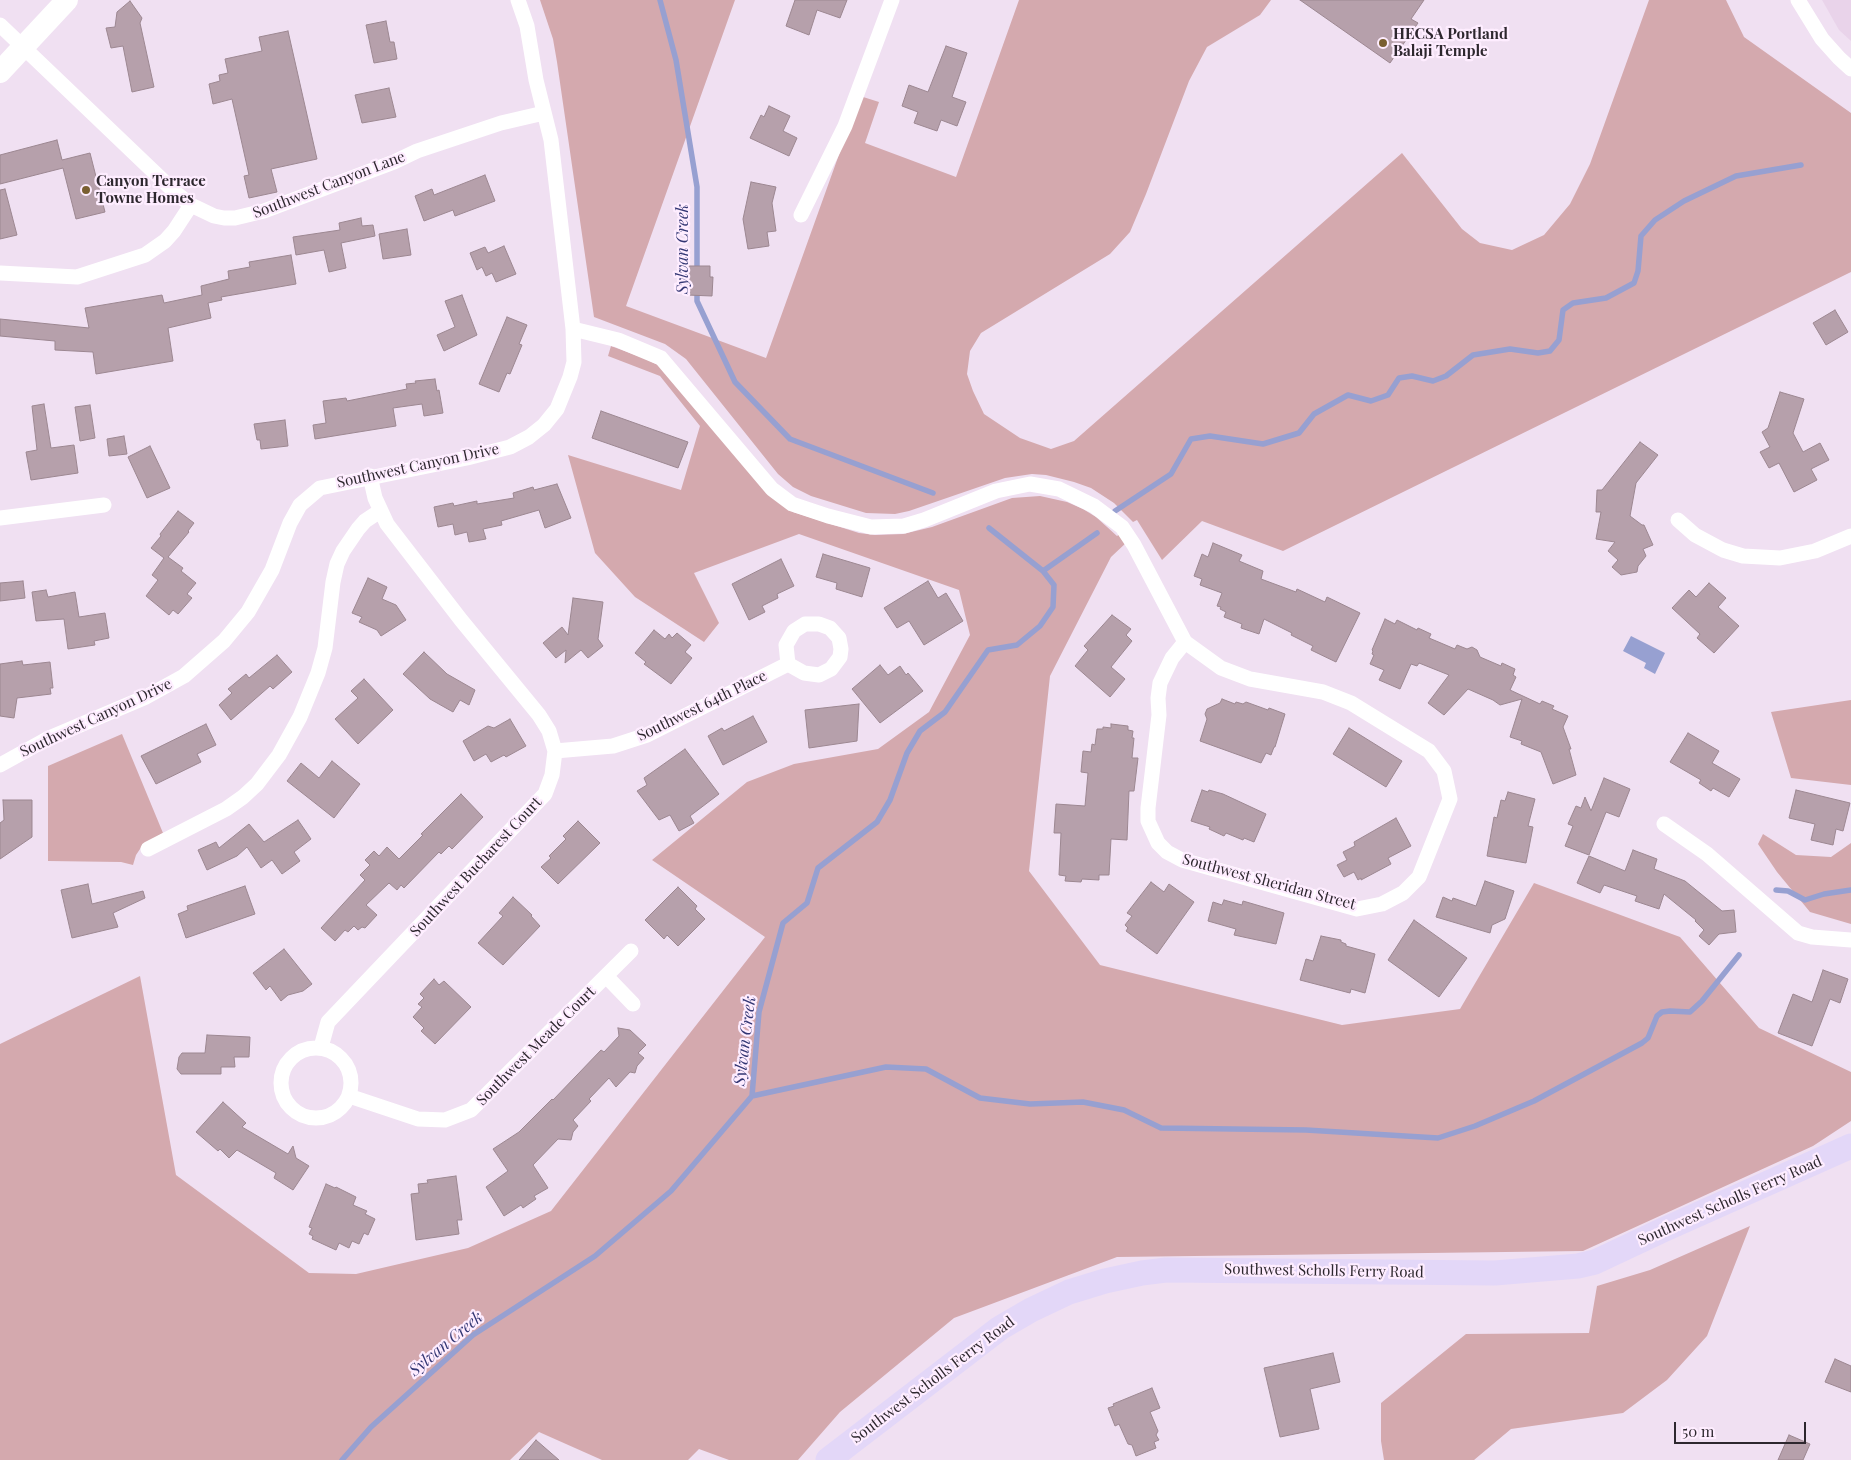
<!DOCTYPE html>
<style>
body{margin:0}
#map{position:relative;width:1851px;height:1460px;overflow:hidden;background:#f0e0f2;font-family:"Playfair Display",serif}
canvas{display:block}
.scale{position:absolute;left:1674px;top:1422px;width:132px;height:22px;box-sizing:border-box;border:2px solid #2d272e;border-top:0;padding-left:6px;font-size:15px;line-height:18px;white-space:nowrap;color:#2d272e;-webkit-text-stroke:4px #feedff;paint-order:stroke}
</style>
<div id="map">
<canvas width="1851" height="1460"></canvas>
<div class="scale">50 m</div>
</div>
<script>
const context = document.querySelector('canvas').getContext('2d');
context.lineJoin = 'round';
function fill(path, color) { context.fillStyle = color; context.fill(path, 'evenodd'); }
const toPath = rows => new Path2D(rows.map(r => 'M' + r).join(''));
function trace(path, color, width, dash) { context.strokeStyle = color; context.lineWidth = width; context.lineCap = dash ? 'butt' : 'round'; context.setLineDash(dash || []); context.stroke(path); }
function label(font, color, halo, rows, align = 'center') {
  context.font = font + ' "Playfair Display",serif'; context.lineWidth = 4.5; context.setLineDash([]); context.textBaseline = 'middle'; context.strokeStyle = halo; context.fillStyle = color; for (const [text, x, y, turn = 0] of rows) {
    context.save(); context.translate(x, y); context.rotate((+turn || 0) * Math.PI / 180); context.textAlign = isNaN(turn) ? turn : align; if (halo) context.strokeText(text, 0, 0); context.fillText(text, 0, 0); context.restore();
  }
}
const built = toPath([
 [1822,0,1851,0,1851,41,1839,30]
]);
const green = toPath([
 [540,0,735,0,626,306,766,358,860,96,879,102,865,143,956,177,1019,0,1271,0,1260,15,1207,47,1189,81,1146,194,1130,232,1110,254,981,333,970,351,967,374,973,391,984,414,1020,438,1051,449,1074,441,1402,153,1462,229,1480,243,1512,250,1544,235,1570,204,1590,164,1649,0,1726,0,1744,37,1851,113,1851,272,1283,551,1202,521,1162,560,1137,520,1133,522,1114,503,1091,488,1074,482,1046,475,1032,474,1005,478,909,511,895,514,866,513,811,496,793,487,778,474,686,359,665,344,594,317,557,62,553,39],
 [611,346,646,359,664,368,771,497,793,512,859,533,875,535,903,534,932,527,1012,498,1040,496,1067,502,1083,509,1096,517,1117,536,1120,534,1127,542,1111,557,1050,676,1029,871,1100,965,1342,1025,1460,1009,1534,883,1680,937,1759,1028,1851,1072,1851,1121,1813,1146,1583,1251,1117,1257,954,1318,840,1412,798,1460,729,1460,699,1449,688,1460,602,1460,539,1432,510,1460,0,1460,0,1044,140,976,176,1175,309,1273,356,1274,468,1248,551,1211,765,937,652,860,747,782,794,764,878,749,929,712,970,635,959,590,799,534,694,573,719,623,704,642,635,597,595,553,568,455,681,490,700,426,660,376,608,356],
 [1851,700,1851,785,1791,778,1771,712],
 [122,734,163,833,142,846,136,855,133,865,121,862,48,861,48,766],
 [1763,834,1796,855,1831,857,1851,843,1851,924,1810,912,1777,872,1758,844],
 [1750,1226,1707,1336,1667,1380,1623,1413,1511,1429,1474,1460,1384,1460,1381,1441,1381,1403,1466,1334,1589,1333,1597,1286,1650,1270]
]);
const water = toPath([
 [1631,636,1665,653,1655,674,1644,668,1646,663,1623,651]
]);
const stream = toPath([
 [660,0,676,60,697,187,697,272],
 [697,288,697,301,735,382,790,439,933,493],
 [1115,511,1171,474,1191,439,1210,436,1263,444,1299,433,1314,414,1348,395,1371,401,1388,395,1399,378,1412,376,1433,381,1446,376,1473,355,1510,349,1538,353,1550,351,1559,340,1563,310,1573,303,1606,298,1634,283,1638,271,1641,236,1655,220,1684,201,1736,176,1801,165],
 [1043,571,1097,533],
 [1776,890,1788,891,1805,900,1824,894,1851,890],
 [752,1096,886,1067,926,1069,980,1098,1030,1104,1083,1102,1124,1110,1161,1128,1306,1130,1438,1138,1475,1126,1534,1101,1642,1043,1648,1038,1657,1016,1662,1012,1670,1011,1690,1012,1702,1001,1739,955],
 [342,1460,371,1427,473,1335,595,1256,671,1191,752,1096,759,1012,783,923,807,903,818,868,877,822,890,800,907,753,920,731,945,712,988,650,1017,645,1040,626,1053,607,1054,585,1043,571,989,528]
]);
const building = toPath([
 [795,0,847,0,840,18,817,10,809,35,786,26,795,0],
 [1300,0,1424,0,1411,19,1418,23,1390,63,1300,0],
 [130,1,142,18,140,23,154,87,132,92,123,46,111,48,106,28,115,27,117,12,130,1],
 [386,21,390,42,394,42,397,59,374,63,366,25,386,21],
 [288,31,317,159,271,169,277,192,249,198,244,176,249,175,232,99,213,104,209,84,220,81,219,75,228,73,225,59,262,51,259,37,288,31],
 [946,46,967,53,952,97,966,102,957,126,941,120,937,131,914,123,918,112,902,106,909,85,928,92,946,46],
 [389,88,396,117,362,123,355,95,389,88],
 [769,106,790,116,783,131,797,138,789,156,750,138,761,115,764,117,769,106],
 [57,140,62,160,90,153,105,212,76,219,63,168,0,184,0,155,57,140],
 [485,175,495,201,455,216,453,210,424,221,415,196,432,189,434,195,485,175],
 [751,182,776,187,772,203,776,231,767,232,769,246,748,249,743,219,751,182],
 [5,189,17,235,0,239,0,190,5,189],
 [361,218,362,226,373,225,375,236,341,243,346,268,329,272,324,250,296,255,293,237,340,230,339,223,361,218],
 [407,229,411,255,383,259,379,234,407,229],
 [504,246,516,274,496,282,492,273,486,276,482,267,477,270,470,253,485,247,488,253,504,246],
 [291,255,296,284,221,297,222,300,208,303,211,318,168,328,173,361,96,374,93,352,55,350,55,341,0,336,0,319,89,328,85,308,162,295,164,303,202,295,201,286,229,279,228,271,250,267,249,262,291,255],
 [687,266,710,266,710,277,713,277,712,296,687,295,687,266],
 [462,295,477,335,444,351,437,335,455,327,445,301,462,295],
 [1835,310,1848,332,1826,345,1813,323,1835,310],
 [507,317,527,325,519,344,522,345,510,374,507,373,499,392,479,384,507,317],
 [435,379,437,391,439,390,443,413,424,416,422,404,393,408,396,426,315,439,313,425,326,423,323,401,346,398,347,401,407,389,406,384,416,383,415,381,435,379],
 [1780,392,1804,399,1793,433,1803,452,1820,443,1829,460,1811,469,1817,480,1794,492,1779,463,1769,468,1760,452,1770,447,1762,432,1768,428,1780,392],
 [44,404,51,448,74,445,78,473,31,480,26,452,37,450,32,406,44,404],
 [90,405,95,438,80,441,75,407,90,405],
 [601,411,688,442,678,468,592,438,601,411],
 [285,420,288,446,261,449,260,440,257,440,254,424,285,420],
 [124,436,127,454,109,456,107,439,124,436],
 [1640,442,1658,455,1636,483,1630,516,1642,525,1644,525,1653,545,1643,549,1646,556,1638,566,1637,572,1621,575,1612,567,1618,560,1608,551,1615,542,1596,539,1601,512,1596,512,1597,490,1602,490,1640,442],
 [150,446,170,488,147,498,128,457,150,446],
 [557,484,571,518,545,528,539,510,501,521,502,525,483,529,486,539,469,542,467,532,455,535,453,524,438,527,434,507,453,503,454,506,477,501,477,504,514,498,513,493,533,487,534,490,557,484],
 [178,511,194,523,188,531,189,532,168,557,183,568,181,571,196,583,187,594,192,598,178,614,173,610,169,615,146,596,158,580,152,575,164,558,151,548,161,536,160,534,178,511],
 [1213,543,1242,555,1239,561,1263,571,1261,579,1296,592,1297,589,1325,602,1327,597,1360,613,1336,662,1311,650,1313,646,1291,635,1292,633,1264,619,1259,634,1241,628,1242,624,1224,617,1226,612,1220,609,1221,607,1217,606,1222,593,1200,585,1202,579,1194,576,1202,554,1208,557,1213,543],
 [823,554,870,568,862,597,836,589,837,583,816,577,823,554],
 [781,559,794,586,777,594,778,598,762,606,765,612,749,620,732,584,781,559],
 [368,578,387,587,382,599,396,605,406,620,381,636,377,630,359,622,362,617,352,613,368,578],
 [23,581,25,598,0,601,0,583,23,581],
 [928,581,938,598,946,593,963,621,924,645,909,621,897,628,884,608,928,581],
 [1709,583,1726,598,1718,607,1739,626,1714,653,1697,638,1700,634,1672,608,1689,590,1696,597,1709,583],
 [46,590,48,597,75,592,79,617,105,613,109,638,94,641,95,645,68,649,64,619,36,621,32,592,46,590],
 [573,598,603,602,598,639,603,646,588,658,581,650,565,663,566,650,556,658,543,643,562,627,568,635,573,598],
 [1112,615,1131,629,1126,635,1132,641,1111,667,1125,679,1110,697,1075,666,1088,650,1084,646,1112,615],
 [1385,619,1395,624,1397,620,1417,630,1418,628,1431,634,1429,638,1455,649,1457,645,1467,649,1472,647,1477,650,1480,657,1501,666,1502,663,1515,669,1513,675,1516,677,1510,690,1540,704,1542,701,1554,706,1552,709,1568,716,1563,727,1571,749,1569,749,1576,775,1553,784,1541,752,1521,744,1522,741,1510,737,1522,699,1500,705,1493,700,1468,689,1444,715,1428,703,1449,675,1419,663,1417,666,1411,664,1400,689,1379,680,1384,670,1370,664,1374,655,1372,654,1373,651,1372,650,1385,619],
 [654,630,665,639,669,634,672,638,677,633,691,645,685,652,692,658,671,684,644,664,646,662,635,653,654,630],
 [424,652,447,674,475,690,469,705,460,700,453,712,430,699,403,674,424,652],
 [277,655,292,672,273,689,270,686,231,720,219,705,232,693,228,689,246,674,249,678,277,655],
 [22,661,23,665,50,662,53,688,50,688,51,694,17,698,14,718,0,716,0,664,22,661],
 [880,665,888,675,900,666,906,675,908,673,923,691,880,723,852,689,880,665],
 [364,679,393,710,358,744,335,719,358,698,351,691,364,679],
 [1222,699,1235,704,1236,702,1243,704,1246,702,1268,710,1269,708,1285,714,1275,747,1274,747,1271,755,1266,753,1261,763,1200,741,1207,719,1205,714,1207,709,1220,703,1222,699],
 [859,704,857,741,809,748,805,710,859,704],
 [753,716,767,742,723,765,708,736,722,728,724,731,753,716],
 [510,719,526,746,506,757,504,755,491,762,486,754,474,761,463,741,488,726,494,728,510,719],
 [206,724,216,745,197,754,201,762,156,784,141,756,206,724],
 [1111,724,1128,726,1128,730,1133,731,1132,738,1134,738,1132,758,1138,758,1134,791,1129,791,1127,840,1111,839,1109,875,1099,875,1099,880,1082,879,1081,882,1065,881,1066,876,1059,875,1061,833,1054,833,1056,804,1085,806,1088,773,1081,772,1083,751,1091,752,1092,744,1095,745,1097,729,1103,729,1103,727,1111,728,1111,724],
 [1349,728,1402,761,1386,787,1333,754,1349,728],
 [1688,733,1719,751,1712,763,1740,779,1729,797,1713,788,1711,791,1699,783,1701,780,1670,762,1688,733],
 [685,749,719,794,690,816,694,823,679,831,670,815,659,820,637,791,647,785,644,778,685,749],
 [332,761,360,784,334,818,287,781,301,763,319,778,332,761],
 [1604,778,1630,789,1619,817,1606,812,1589,855,1565,846,1573,826,1568,824,1576,806,1581,808,1585,797,1591,811,1604,778],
 [1202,790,1208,792,1209,790,1223,794,1266,814,1254,842,1244,838,1243,840,1226,833,1224,836,1209,829,1210,827,1191,821,1202,790],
 [1796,790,1850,803,1843,831,1836,829,1833,845,1811,840,1815,824,1789,818,1796,790],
 [1508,792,1535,799,1528,826,1533,827,1526,863,1487,856,1494,817,1497,818,1501,800,1505,801,1508,792],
 [461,794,483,817,452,849,449,846,441,854,439,852,404,888,401,885,397,890,389,883,366,905,377,915,365,928,362,927,358,930,354,926,348,932,345,930,335,941,321,928,365,880,360,875,370,865,365,860,374,851,379,856,387,847,399,859,423,835,421,834,461,794],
 [3,800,32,800,32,837,0,859,0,823,4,820,3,800],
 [1396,818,1411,846,1388,858,1391,864,1361,880,1361,878,1358,880,1354,872,1344,877,1337,865,1347,860,1343,852,1355,846,1354,842,1396,818],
 [298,820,311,839,294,852,300,861,282,874,272,860,261,868,247,847,237,856,207,870,198,850,216,842,219,848,249,824,264,842,298,820],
 [578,821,600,843,558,884,541,867,551,858,549,856,566,839,563,836,578,821],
 [1633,850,1657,859,1654,869,1685,881,1722,911,1734,910,1736,932,1719,934,1709,945,1699,936,1704,930,1695,921,1696,920,1664,894,1659,909,1635,901,1637,896,1604,885,1600,893,1577,883,1589,856,1625,871,1633,850],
 [1485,881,1514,891,1505,919,1492,925,1490,933,1436,917,1443,897,1452,901,1453,898,1476,906,1485,881],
 [1151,882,1164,892,1169,884,1194,902,1157,954,1126,931,1128,928,1125,925,1132,916,1127,913,1151,882],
 [88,884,92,904,143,891,145,898,113,913,118,927,72,938,61,890,88,884],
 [245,886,255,914,186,938,178,914,188,910,187,906,245,886],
 [678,887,697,906,695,909,705,919,678,946,667,935,664,939,645,920,678,887],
 [513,897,532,915,531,916,540,926,503,965,478,943,503,916,499,913,513,897],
 [1224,900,1242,905,1243,901,1284,913,1276,944,1234,935,1236,929,1208,921,1213,902,1222,905,1224,900],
 [1414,920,1467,958,1439,997,1388,960,1414,920],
 [1321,936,1341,940,1341,942,1346,944,1346,946,1375,954,1365,993,1351,989,1350,993,1300,980,1306,959,1313,961,1321,936],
 [284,949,312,984,303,991,288,995,281,1001,270,986,266,990,253,973,284,949],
 [1823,970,1848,979,1840,1003,1830,999,1812,1046,1778,1033,1793,994,1812,1002,1823,970],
 [434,979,439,985,444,981,471,1007,435,1044,421,1031,424,1028,413,1017,422,1007,418,1004,424,998,420,994,434,979],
 [618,1028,630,1030,646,1045,638,1053,644,1058,637,1066,635,1073,630,1072,616,1087,609,1078,589,1099,591,1101,573,1120,578,1126,573,1132,571,1140,558,1139,533,1165,548,1188,534,1196,536,1199,523,1208,521,1205,504,1216,486,1187,508,1171,493,1149,519,1132,552,1099,553,1100,601,1050,604,1052,619,1036,618,1028],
 [207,1035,250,1037,249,1057,234,1057,235,1067,221,1067,221,1074,181,1074,177,1069,179,1057,182,1053,205,1053,207,1035],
 [223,1102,246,1123,242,1127,288,1154,293,1146,296,1158,309,1166,293,1190,274,1178,276,1173,237,1150,229,1158,220,1149,218,1151,196,1132,223,1102],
 [456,1176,462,1220,457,1220,459,1234,416,1240,411,1194,419,1193,418,1184,428,1183,427,1180,456,1176],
 [326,1184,335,1188,336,1187,356,1197,353,1205,367,1211,365,1214,375,1219,368,1235,364,1233,359,1244,352,1241,349,1248,339,1243,336,1250,312,1239,313,1236,309,1234,312,1228,309,1227,326,1184],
 [1333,1353,1340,1382,1310,1389,1319,1429,1280,1437,1264,1368,1333,1353],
 [1835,1359,1851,1366,1851,1392,1825,1382,1835,1359],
 [1152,1388,1160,1408,1150,1412,1158,1431,1156,1435,1159,1440,1154,1442,1156,1448,1136,1456,1132,1445,1128,1444,1119,1424,1115,1426,1108,1408,1114,1406,1113,1404,1152,1388],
 [1789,1435,1810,1444,1803,1460,1778,1460,1789,1435],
 [536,1440,559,1460,519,1460,536,1440]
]);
const minor = toPath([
 [1798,0,1822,39,1839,58,1851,69],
 [0,25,177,194,191,205,214,216,224,218,235,218,264,211,394,162,417,151,501,123,544,113],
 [801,215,845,126,892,0],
 [0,273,77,277,145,255,165,241,174,231,191,205],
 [573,329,618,340,661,358,772,489,792,504,828,516,871,527,904,526,924,520,996,491,1030,484,1059,489,1094,506,1122,527,1134,545,1185,642,1221,668,1250,679,1323,692,1351,703,1429,751,1444,771,1450,799,1419,877,1403,893,1382,904,1357,909,1182,860,1167,852,1158,843,1148,821,1148,808,1159,715,1158,698,1160,683,1172,658,1185,642],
 [0,518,104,505],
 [1678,520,1695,535,1723,550,1743,556,1780,558,1815,551,1851,536],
 [555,751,613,746,647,735,788,664,804,673,819,675,831,669,840,657,841,649,839,638,830,628,819,624,805,624,794,631,786,645,788,664],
 [0,765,47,739,146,697,184,676,224,641,248,612,272,570,290,523,300,505,320,488,467,458,510,447,529,437,544,425,557,409,570,377,574,362,573,329,551,140,536,80,527,26,518,0],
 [1664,824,1707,854,1798,933,1812,937,1851,940],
 [148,849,226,809,243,797,257,784,279,755,300,717,318,673,325,648,333,582,337,564,343,551,358,529,365,521,380,511],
 [606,976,633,1004],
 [321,1047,328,1022,545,794,552,775,555,751,549,731,539,715,461,620,387,524,375,498,370,476],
 '281 1083a35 35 0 1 1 70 0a35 35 0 1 1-70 0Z',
 [349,1096,418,1119,445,1120,471,1110,631,951]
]);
const secondary = toPath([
 [0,72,67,0]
]);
const primary = toPath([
 [828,1460,1000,1328,1031,1310,1069,1292,1105,1281,1142,1273,1166,1270,1495,1273,1578,1266,1595,1262,1663,1230,1851,1146]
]);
const markers = [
 [1383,43,5,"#795f31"],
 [86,190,5,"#795f31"]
];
const poiNames = [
 ["HECSA Portland",1393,34],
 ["Balaji Temple",1393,51],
 ["Canyon Terrace",96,181],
 ["Towne Homes",96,198]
];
const streetNames = [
 ["Southwest Canyon Lane",329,185,-21],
 ["Southwest Canyon Drive",418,466,-12],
 ["Southwest 64th Place",702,706,-26],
 ["Southwest Canyon Drive",96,718,-25],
 ["Southwest Bucharest Court",476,867,-47],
 ["Southwest Sheridan Street",1269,882,15],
 ["Southwest Meade Court",536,1046,-45],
 ["Southwest Scholls Ferry Road",1730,1201,-24],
 ["Southwest Scholls Ferry Road",1324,1271,1],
 ["Southwest Scholls Ferry Road",933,1380,-37]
];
const waterNames = [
 ["Sylvan Creek",683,249,-90],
 ["Sylvan Creek",745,1041,-83],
 ["Sylvan Creek",446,1344,-40]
];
fill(built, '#e9d3ea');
fill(green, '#d4a9ae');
fill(water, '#97a0d1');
trace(stream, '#97a0d1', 5.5);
fill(building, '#b6a0ab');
trace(building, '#9c8791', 1);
trace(minor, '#fff', 15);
trace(secondary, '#fff', 22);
trace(primary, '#e3d7f8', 25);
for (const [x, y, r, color] of markers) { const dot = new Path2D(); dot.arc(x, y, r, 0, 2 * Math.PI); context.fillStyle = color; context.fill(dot); trace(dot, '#feedff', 2); }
label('bold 15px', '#2d272e', '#feedff', poiNames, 'left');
label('15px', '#2d272e', '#feedff', streetNames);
label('italic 16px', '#323673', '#feedff', waterNames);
</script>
